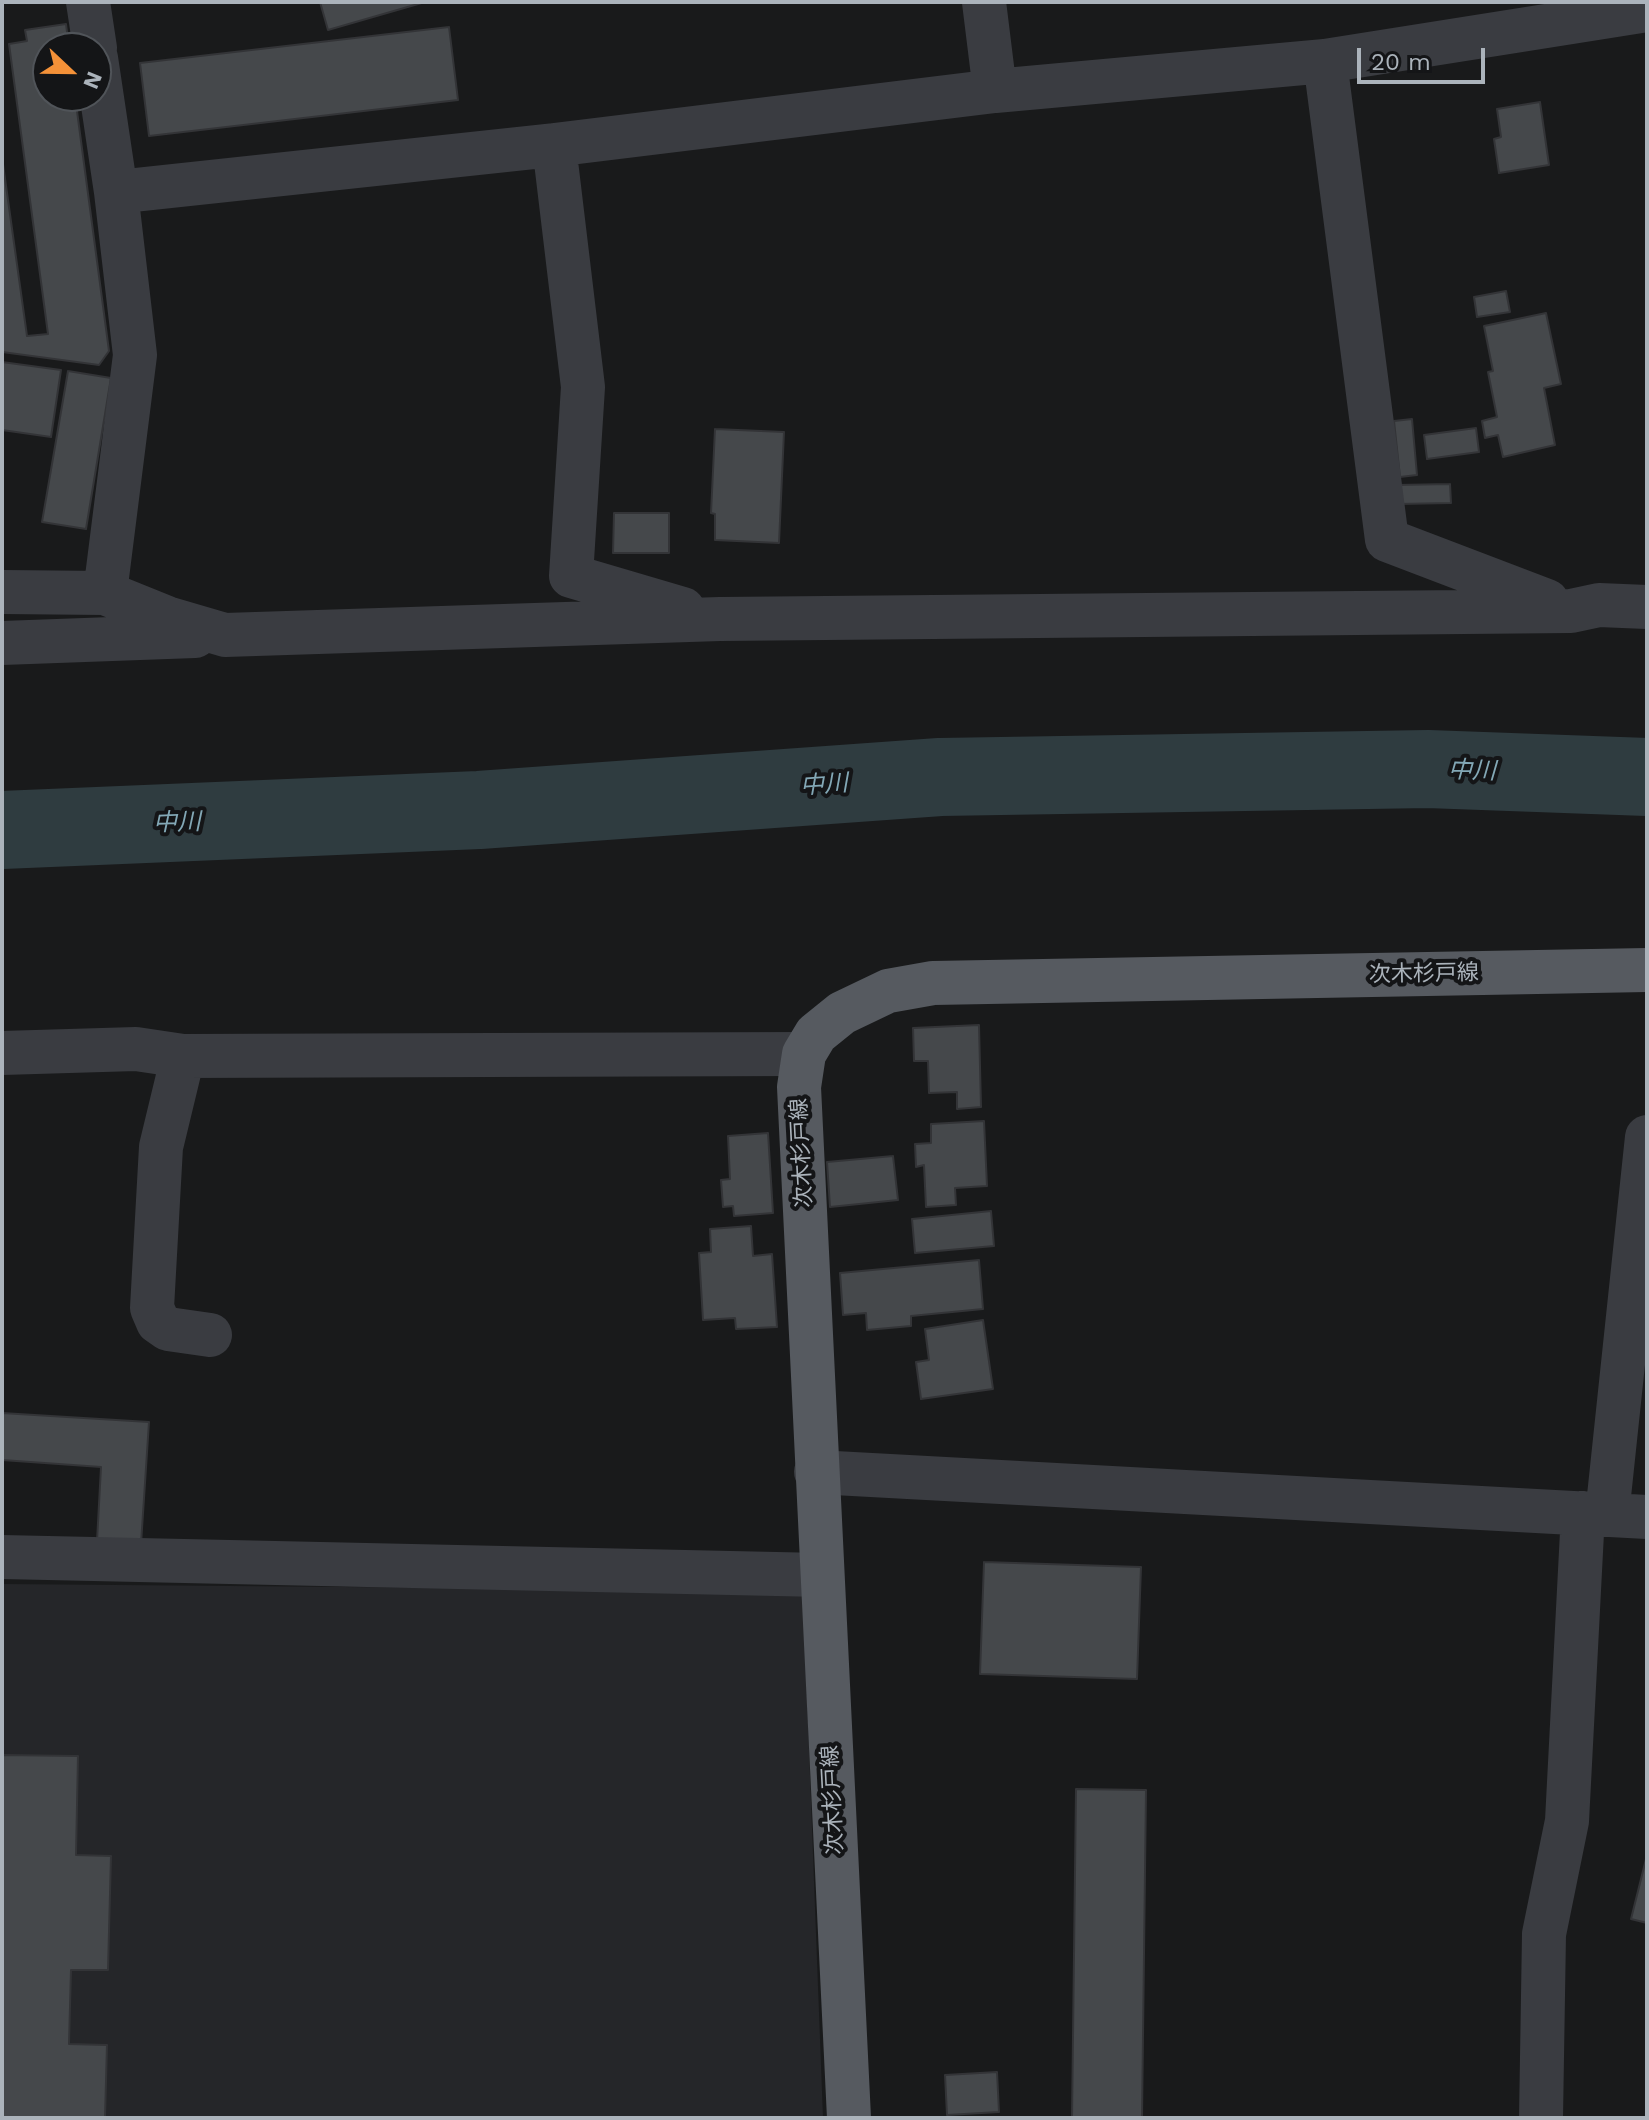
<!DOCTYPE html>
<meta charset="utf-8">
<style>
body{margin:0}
#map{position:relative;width:1649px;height:2120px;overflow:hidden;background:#191a1b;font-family:"Work Sans",sans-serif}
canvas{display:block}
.frame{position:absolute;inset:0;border:4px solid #abb3bb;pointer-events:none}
.north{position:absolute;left:32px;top:32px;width:80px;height:80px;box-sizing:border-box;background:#141517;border:2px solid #505459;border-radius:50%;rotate:112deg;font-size:22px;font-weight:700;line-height:32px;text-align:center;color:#abb3bb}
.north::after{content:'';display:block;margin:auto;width:28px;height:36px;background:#f49138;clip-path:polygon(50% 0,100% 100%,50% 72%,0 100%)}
.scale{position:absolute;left:1357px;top:48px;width:128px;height:36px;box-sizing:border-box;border:4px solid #abb3bb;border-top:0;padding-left:10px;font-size:24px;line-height:28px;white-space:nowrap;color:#abb3bb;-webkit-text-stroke:6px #141517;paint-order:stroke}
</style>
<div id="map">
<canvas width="1649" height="2120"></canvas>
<div class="frame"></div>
<div class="north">N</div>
<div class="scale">20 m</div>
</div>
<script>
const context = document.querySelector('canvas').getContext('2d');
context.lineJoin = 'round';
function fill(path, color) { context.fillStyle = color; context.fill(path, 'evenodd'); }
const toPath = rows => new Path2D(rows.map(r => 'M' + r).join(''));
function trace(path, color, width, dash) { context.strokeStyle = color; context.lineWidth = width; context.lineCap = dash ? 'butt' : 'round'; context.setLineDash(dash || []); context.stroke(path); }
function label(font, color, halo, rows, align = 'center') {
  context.font = font + ' "Work Sans","Noto Sans JP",sans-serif'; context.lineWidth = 8; context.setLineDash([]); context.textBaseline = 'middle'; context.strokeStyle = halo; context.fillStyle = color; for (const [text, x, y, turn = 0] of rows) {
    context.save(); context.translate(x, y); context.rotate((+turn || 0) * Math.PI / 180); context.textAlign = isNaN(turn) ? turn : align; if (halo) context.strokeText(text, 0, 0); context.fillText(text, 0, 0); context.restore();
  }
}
const built = toPath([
 [2,1584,803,1591,823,2118,2,2118]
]);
const river = toPath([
 [2,830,479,810,940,777,1428,769,1647,777]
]);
const building = toPath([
 [320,2,425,2,328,30,320,2],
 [66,24,69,48,48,48,48,96,75,96,109,351,99,365,2,352,2,157,27,336,48,334,9,44,27,41,25,30,66,24],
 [449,27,458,100,149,136,140,63,449,27],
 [1540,102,1549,165,1499,173,1494,139,1501,137,1497,109,1540,102],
 [1506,291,1510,312,1477,317,1474,297,1506,291],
 [1546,313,1561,384,1544,388,1555,445,1503,457,1498,435,1485,438,1482,421,1497,417,1488,372,1493,371,1484,326,1546,313],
 [2,362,61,370,51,437,2,430,2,362],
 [68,371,111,378,86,529,42,522,68,371],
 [1412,419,1417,475,1400,477,1394,421,1412,419],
 [1476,428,1479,452,1427,459,1424,435,1476,428],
 [715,429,784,432,779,543,715,540,715,514,711,513,715,429],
 [1450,484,1451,503,1398,504,1397,485,1450,484],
 [614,513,669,513,669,553,613,553,614,513],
 [979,1025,981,1107,957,1109,957,1092,929,1093,928,1061,914,1061,913,1028,979,1025],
 [984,1121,987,1186,955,1188,956,1205,926,1207,924,1165,916,1167,915,1144,931,1143,931,1124,984,1121],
 [768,1133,773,1213,734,1216,733,1206,723,1207,721,1180,730,1179,728,1136,768,1133],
 [893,1156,898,1200,830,1207,827,1162,893,1156],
 [991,1211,994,1246,915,1253,912,1219,991,1211],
 [751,1226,753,1256,772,1254,777,1327,736,1329,735,1318,703,1320,699,1253,711,1252,710,1229,751,1226],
 [979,1260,983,1309,911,1316,911,1326,867,1330,866,1313,843,1315,840,1273,979,1260],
 [983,1320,993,1389,921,1399,916,1362,929,1360,925,1329,983,1320],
 [2,1413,149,1422,141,1544,97,1541,101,1467,2,1460,2,1413],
 [984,1562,1141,1567,1137,1679,980,1674,984,1562],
 [2,1755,78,1756,76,1855,111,1856,108,1970,71,1970,69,2044,107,2045,105,2118,2,2118,2,1755],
 [1076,1789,1146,1790,1142,2118,1072,2118,1076,1789],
 [1647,1855,1647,1923,1631,1919,1647,1855],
 [997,2072,999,2112,947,2115,945,2075,997,2072]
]);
const minor = toPath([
 [88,2,95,48],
 [984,2,995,91],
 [96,58,116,192,135,355,105,593],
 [1325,61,1387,540,1547,601],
 [554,145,583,387,571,576,683,609],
 [116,192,554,145,995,91,1325,61,1647,10],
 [2,592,105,593,167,618,225,635,720,619,1571,611,1599,605,1647,607],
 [2,643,195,636],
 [2,1053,136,1049,183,1056,804,1054],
 [183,1056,161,1147,152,1308,158,1322,168,1329,210,1335],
 [816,1472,1647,1517],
 [1607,1515,1647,1137],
 [2,1557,822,1575],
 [1541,2118,1544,1934,1567,1821,1583,1513]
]);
const major = toPath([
 [849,2118,799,1087,804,1054,816,1034,842,1013,888,991,933,983,1647,970]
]);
const streetNames = [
 ["次木杉戸線",1424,974,-1],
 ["次木杉戸線",802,1153,-93],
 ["次木杉戸線",833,1800,-93]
];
const waterNames = [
 ["中川",1472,771,2],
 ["中川",824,785,-4],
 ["中川",177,823,-2]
];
fill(built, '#252629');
trace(river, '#2f3c40', 78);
fill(building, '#45484b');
trace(building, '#333437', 2);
trace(minor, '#3a3c41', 44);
trace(major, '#565a60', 44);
label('22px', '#abb3bb', '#141517', streetNames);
label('italic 24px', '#83a8b6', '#141517', waterNames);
</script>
